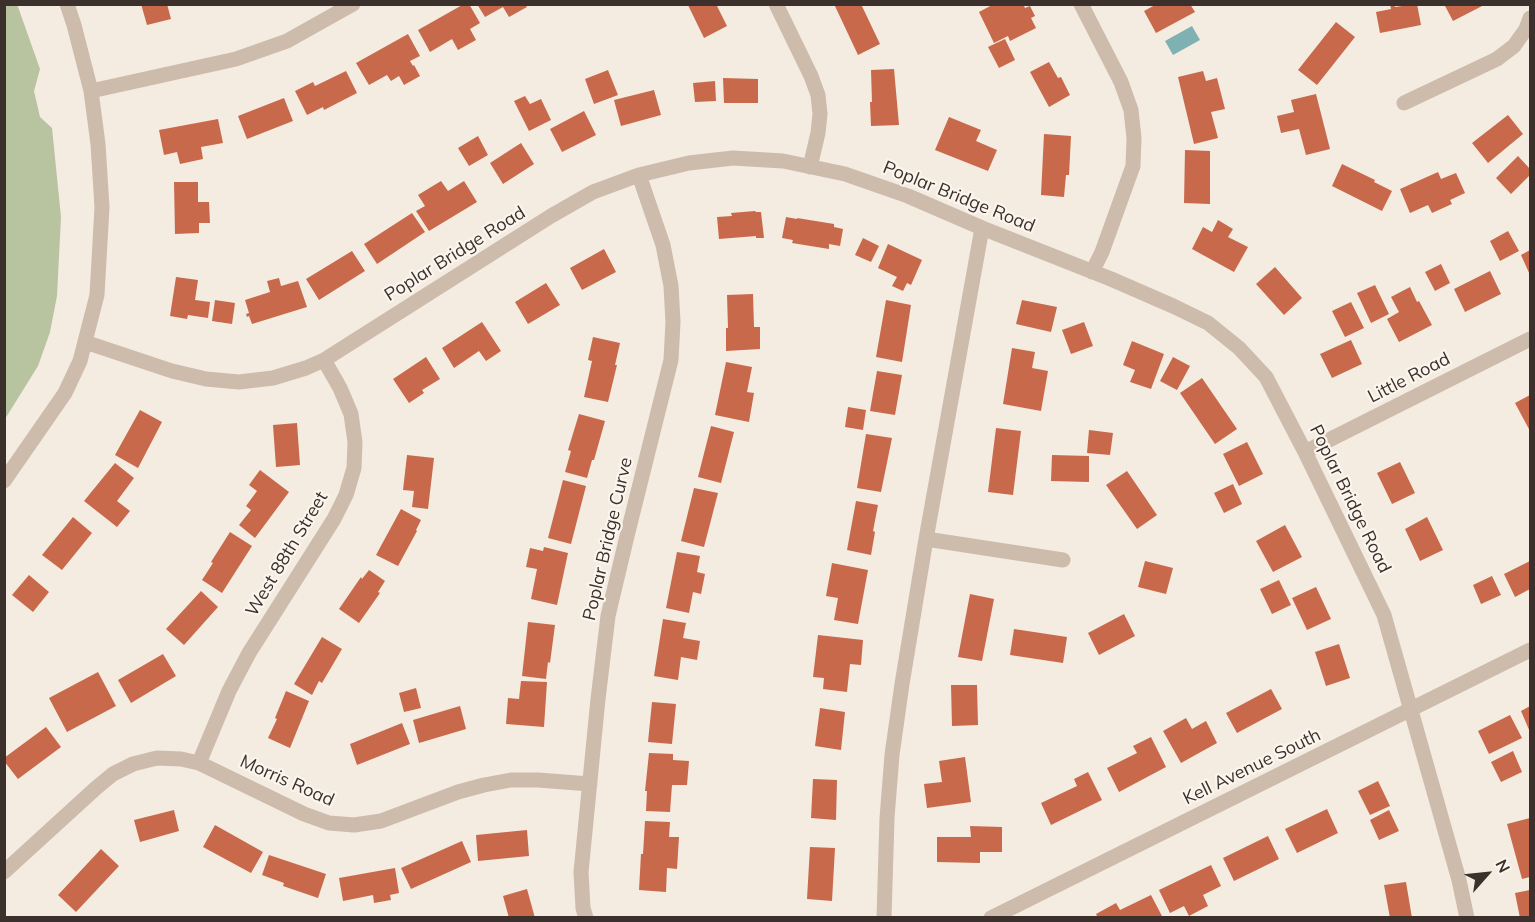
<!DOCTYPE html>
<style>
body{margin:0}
#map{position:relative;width:1535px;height:922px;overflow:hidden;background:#f4ebe1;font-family:Mulish,sans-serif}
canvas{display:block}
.frame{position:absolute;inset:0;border:6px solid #3b302b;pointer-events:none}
.north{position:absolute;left:1457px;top:844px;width:60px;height:60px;-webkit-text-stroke:4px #fbf5ee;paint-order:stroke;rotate:63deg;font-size:16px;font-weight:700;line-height:24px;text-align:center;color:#3b302b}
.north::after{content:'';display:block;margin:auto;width:21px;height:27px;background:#3b302b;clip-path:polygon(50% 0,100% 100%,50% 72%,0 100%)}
</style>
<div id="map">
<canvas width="1535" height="922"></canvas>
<div class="frame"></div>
<div class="north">N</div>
</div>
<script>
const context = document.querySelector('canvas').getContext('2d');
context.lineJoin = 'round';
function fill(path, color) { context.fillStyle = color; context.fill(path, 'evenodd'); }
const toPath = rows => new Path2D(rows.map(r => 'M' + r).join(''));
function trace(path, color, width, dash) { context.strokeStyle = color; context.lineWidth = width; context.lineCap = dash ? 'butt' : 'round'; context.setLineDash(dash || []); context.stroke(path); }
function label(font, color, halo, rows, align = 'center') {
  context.font = font + ' Mulish,sans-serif'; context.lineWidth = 4.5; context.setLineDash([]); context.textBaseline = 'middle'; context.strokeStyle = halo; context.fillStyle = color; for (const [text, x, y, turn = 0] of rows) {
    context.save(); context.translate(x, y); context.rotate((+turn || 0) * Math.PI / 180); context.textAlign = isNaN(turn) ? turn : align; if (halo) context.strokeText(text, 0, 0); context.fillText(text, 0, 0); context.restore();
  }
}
const green = toPath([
 [17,4,40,69,34,91,40,117,52,128,61,217,57,296,50,332,38,366,5,419,4,5]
]);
const water = toPath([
 [1192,26,1200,40,1173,55,1165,41]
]);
const building = toPath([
 [141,4,167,4,171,19,147,25],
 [464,4,469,4,480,23,470,29,476,40,458,50,452,39,430,52,418,30],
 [477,4,525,4,527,7,509,17,503,7,485,17],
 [689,4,716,4,727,26,704,38,688,5],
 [834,4,861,4,880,44,858,55],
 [994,4,1023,4,1025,8,1030,6,1035,16,1031,18,1036,28,1010,41,1008,36,994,43,979,12],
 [1157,4,1190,4,1195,12,1156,33,1144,11],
 [1390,4,1394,4,1395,7,1417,4,1421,25,1380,33,1376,12,1391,9],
 [1444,4,1486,4,1453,21],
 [1336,22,1355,37,1317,85,1298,70],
 [408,34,420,56,410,61,413,66,414,65,420,76,404,85,399,76,391,81,387,75,369,85,356,63],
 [1005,39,1015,60,999,68,988,47],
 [1049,62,1058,78,1061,77,1070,95,1049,107,1030,72],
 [894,69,899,125,871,126,870,102,872,102,871,70],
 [608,70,618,95,594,104,585,79],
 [346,71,357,93,324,110,323,107,307,115,295,91,313,82,315,86],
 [1203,71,1206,81,1217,78,1225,109,1211,112,1218,138,1194,144,1178,77],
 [723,78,758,79,758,103,724,103],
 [715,81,716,101,695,102,693,83],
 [654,90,661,115,621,126,614,100],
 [1316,94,1330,149,1306,155,1299,129,1281,133,1277,116,1294,112,1291,100],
 [525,96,530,104,541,99,551,120,529,131,514,101],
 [284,98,293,121,247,139,238,116],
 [584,111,596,135,562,152,550,129],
 [1508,115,1523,134,1488,163,1472,143],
 [949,117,981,130,976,141,997,150,988,171,935,150],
 [218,119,223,143,201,147,203,159,180,164,177,152,164,155,159,130],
 [1044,134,1071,136,1069,175,1066,175,1064,197,1041,195],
 [478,136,488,155,469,166,458,148],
 [521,143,534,164,503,184,490,163],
 [1185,150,1210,151,1210,204,1184,203],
 [1518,156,1530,169,1530,175,1511,194,1496,178],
 [1342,164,1375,180,1374,182,1392,191,1382,211,1332,186],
 [1438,172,1441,179,1456,173,1465,193,1450,200,1452,204,1432,213,1428,205,1410,213,1400,189],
 [441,181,448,191,464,181,477,202,429,231,416,211,425,206,418,195],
 [174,182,198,182,198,202,209,202,210,223,199,223,199,233,175,234],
 [755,211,756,212,761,212,764,238,756,238,756,236,719,239,717,217,732,216,731,213],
 [412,213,425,232,377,264,364,244],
 [786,217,797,219,797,218,834,224,834,227,843,229,840,246,829,244,829,249,792,243,793,240,782,238],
 [1218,220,1233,229,1228,237,1248,247,1234,272,1192,249,1203,227,1212,232],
 [1508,231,1519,251,1500,261,1490,241],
 [863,238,879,246,871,262,855,255],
 [888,244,922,260,911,285,907,283,903,291,892,286,897,277,878,268],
 [604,249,616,272,582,290,570,268],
 [1530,250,1530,275,1521,255],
 [352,251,365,271,319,300,306,279],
 [1441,264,1450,283,1435,291,1425,272],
 [1275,267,1302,298,1284,315,1256,284],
 [1490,271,1501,294,1465,312,1454,289],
 [176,277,198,280,195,300,210,302,208,318,188,315,187,319,170,316],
 [279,278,281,286,298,281,307,307,252,324,249,316,247,317,246,314,249,313,245,300,270,292,267,281],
 [546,283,560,305,528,324,515,302],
 [1375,285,1389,314,1371,323,1357,293],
 [1410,287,1417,302,1419,301,1432,325,1399,342,1387,319,1399,312,1391,297],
 [753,294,754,327,760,327,760,349,726,351,726,328,728,328,727,295],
 [215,300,235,303,232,324,212,321],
 [886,300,911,305,902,362,876,357],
 [1022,300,1057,307,1051,332,1016,324],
 [1351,302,1364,328,1345,337,1332,311],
 [482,322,501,351,486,361,479,351,454,368,442,348],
 [1084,322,1093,346,1071,354,1062,330],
 [593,337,620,343,615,365,617,365,608,402,584,397,592,361,588,360],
 [1351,340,1362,364,1332,378,1320,354],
 [1132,341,1164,354,1151,389,1130,382,1135,370,1123,365],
 [1012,348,1035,352,1032,368,1048,371,1041,411,1003,404],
 [426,357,440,379,422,390,424,393,409,403,393,379],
 [1173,357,1190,366,1177,390,1160,381],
 [726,362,752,367,747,392,754,393,749,422,715,415],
 [877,371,902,375,895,415,870,411],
 [1202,378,1237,429,1215,444,1180,393],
 [1530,395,1530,431,1515,403],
 [848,407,866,410,863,430,845,427],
 [140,410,162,422,138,468,115,455],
 [579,414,605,421,594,460,592,460,587,478,565,472,571,451,568,450],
 [297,423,300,465,276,467,273,425],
 [711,426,734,432,721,483,698,477],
 [996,428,1021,431,1013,495,988,492],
 [1089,430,1113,433,1110,455,1087,453],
 [866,434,892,438,881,492,857,488],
 [1247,442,1263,474,1239,486,1223,454],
 [407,455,434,458,428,509,412,507,414,491,403,490],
 [1052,455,1089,456,1089,482,1051,481],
 [1400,462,1415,493,1392,504,1377,473],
 [115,463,134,478,117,501,130,511,117,527,84,501],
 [260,470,289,492,255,538,239,525,251,510,246,506,257,491,249,485],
 [1127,471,1157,515,1137,529,1106,485],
 [563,480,586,486,571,544,548,538],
 [1233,484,1242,504,1224,513,1214,493],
 [694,488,718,493,704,547,681,541],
 [856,501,878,505,873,531,875,532,871,555,847,550],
 [401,509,421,520,416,530,417,531,398,566,376,555],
 [73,517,92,533,62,570,42,555],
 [1427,517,1443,550,1420,561,1405,529],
 [1285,525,1302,557,1273,572,1256,541],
 [230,532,252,546,222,593,202,580,213,563,211,562],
 [544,547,568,553,557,605,531,599,537,569,526,567,530,548,543,551],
 [677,552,700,556,697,572,705,574,701,594,693,592,689,613,666,608],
 [1145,561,1173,568,1166,594,1138,587],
 [1530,561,1530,589,1515,597,1504,574],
 [832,563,868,570,858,624,834,620,838,598,826,596],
 [369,570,385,581,378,592,380,593,359,623,339,609,361,577,362,579],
 [29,575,49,592,33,612,12,595],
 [1492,576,1501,595,1481,604,1473,585],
 [1279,580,1291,605,1272,614,1260,589],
 [1316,587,1331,619,1307,630,1292,598],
 [201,591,218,607,184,645,166,629],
 [970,594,994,599,982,661,958,657],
 [1124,614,1135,636,1099,655,1088,633],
 [663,619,686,623,683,638,700,641,697,660,681,657,678,680,654,676],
 [528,622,555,625,550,663,548,662,546,679,522,676],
 [1014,629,1067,637,1063,663,1010,655],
 [818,635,863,640,861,665,850,664,847,692,823,689,824,678,813,677],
 [322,637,342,649,322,683,319,681,312,695,294,684],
 [1339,644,1350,678,1326,686,1315,652],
 [163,654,176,676,131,703,118,680],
 [98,672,116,706,67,732,49,698],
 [521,681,547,682,544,727,506,724,508,698,519,699],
 [951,685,977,685,978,725,952,726],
 [416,688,421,708,404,712,399,693],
 [1271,689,1282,709,1237,733,1226,713],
 [286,691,309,701,290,748,268,738,277,719,275,718],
 [652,702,676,704,672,744,648,742],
 [460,706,466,729,419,743,413,720],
 [1530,706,1530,732,1521,711],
 [820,708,845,712,841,750,815,746],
 [1510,715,1522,738,1489,754,1478,731],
 [1186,718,1192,729,1206,721,1217,743,1181,763,1163,731],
 [402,723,410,744,357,765,350,744],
 [46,727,61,747,18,779,4,761,4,758],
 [1151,737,1166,767,1119,792,1107,768,1137,753,1133,746],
 [1513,751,1522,772,1501,782,1491,762],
 [649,753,673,754,673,760,689,761,687,785,672,785,670,812,646,811,647,791,645,791],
 [965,757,971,802,927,808,924,784,942,782,939,761],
 [1088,772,1102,800,1051,825,1041,803,1077,786,1074,779],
 [813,779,837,780,836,820,811,818],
 [1378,781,1390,806,1370,815,1358,791],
 [1327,809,1338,833,1297,853,1285,829],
 [174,810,179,831,140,842,134,820],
 [1389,810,1399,831,1379,840,1370,820],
 [1530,818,1530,877,1522,879,1507,824],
 [645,821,670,822,669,837,679,837,677,869,667,868,666,892,639,890,641,854,643,854],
 [215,825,263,852,251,873,203,847],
 [970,826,1002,827,1002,852,980,852,980,863,937,862,937,837,971,837],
 [527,830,529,856,478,861,476,835],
 [1268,836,1279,859,1234,881,1223,858],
 [462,841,471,862,411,889,401,868],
 [810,847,835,848,832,901,807,899],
 [101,849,119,866,76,912,58,895],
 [269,855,326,874,318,898,283,886,284,883,262,875],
 [1211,865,1221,886,1203,895,1208,906,1189,916,1184,906,1170,913,1159,890],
 [395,868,399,893,390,895,391,900,374,903,373,895,343,901,339,878],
 [1406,882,1412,918,1390,918,1384,885],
 [527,889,535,918,509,918,503,896],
 [1530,890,1530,918,1520,918,1515,893],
 [1151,895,1163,918,1098,918,1096,914,1116,903,1120,910]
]);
const minor = toPath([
 [776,4,811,76,818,95,820,114,818,133,810,167],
 [1081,4,1121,82,1131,110,1134,138,1133,166,1102,252,1092,272],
 [91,91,236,59,287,41,353,4],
 [1404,103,1497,59,1514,46,1526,29,1530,18],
 [85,342,172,371,206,379,239,382,273,378,306,368,324,360,551,216,593,192,639,175,689,163,733,158,783,161,845,174,908,196,982,228,1111,279,1173,306,1208,323,1239,348,1266,377,1305,452,1384,615,1459,880,1467,918],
 [1305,452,1530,339],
 [4,481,65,393,80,361,97,295,102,207,98,144,91,91,74,25,67,4],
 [926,539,1063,560],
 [199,763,229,691,249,653,334,519,346,495,354,468,355,442,351,414,340,388,324,360],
 [4,872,96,788,113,774,133,764,157,758,181,759,199,763,304,814,329,823,354,825,381,821,458,792,484,785,511,780,538,780,590,784],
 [586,918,583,908,581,872,598,699,608,616,627,536,671,360,673,322,671,286,663,245,639,175],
 [884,918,887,818,892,755,902,684,926,539,982,228],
 [991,918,1530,650]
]);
const streetNames = [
 ["Poplar Bridge Road",959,197,22],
 ["Poplar Bridge Road",455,254,-32],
 ["Little Road",1409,378,-27],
 ["Poplar Bridge Road",1350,499,64],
 ["Poplar Bridge Curve",608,539,-77],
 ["West 88th Street",287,554,-59],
 ["Kell Avenue South",1252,767,-26],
 ["Morris Road",287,781,24]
];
fill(green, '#b8c4a0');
fill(water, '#7fb0b2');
fill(building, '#c8694b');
trace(minor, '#cdbbac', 15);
label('18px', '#3b302b', '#fbf5ee', streetNames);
</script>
